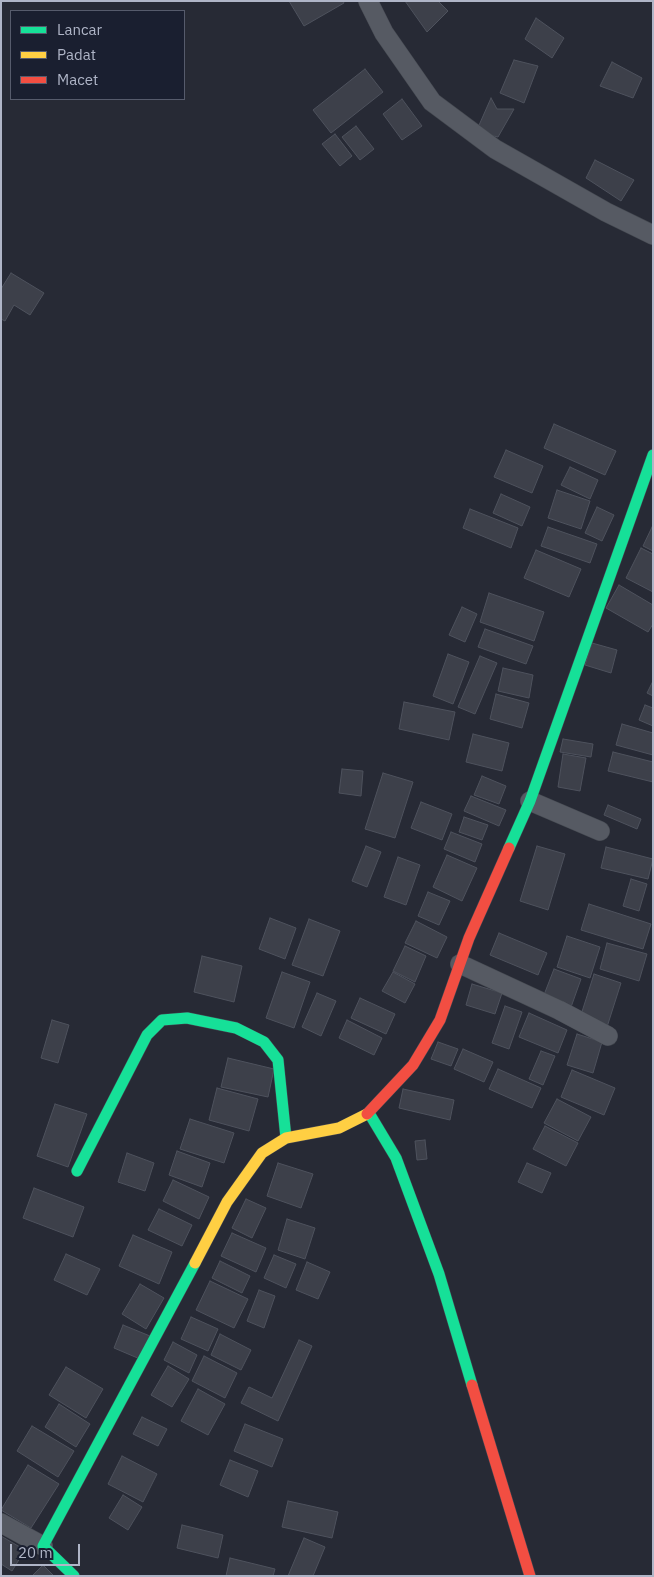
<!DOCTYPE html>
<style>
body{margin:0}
#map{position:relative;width:654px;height:1577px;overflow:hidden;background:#272a35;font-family:"IBM Plex Sans",sans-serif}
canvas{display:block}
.frame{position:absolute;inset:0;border:2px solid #afb5c7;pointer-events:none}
.legend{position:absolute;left:10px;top:10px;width:175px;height:90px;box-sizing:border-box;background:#1a1f30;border:1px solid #565b6c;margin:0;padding:6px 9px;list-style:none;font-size:15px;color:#afb5c7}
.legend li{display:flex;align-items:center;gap:10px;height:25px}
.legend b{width:25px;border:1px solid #565b6c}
.scale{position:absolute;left:10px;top:1544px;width:70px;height:22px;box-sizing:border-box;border:2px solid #afb5c7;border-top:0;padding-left:6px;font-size:15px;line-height:18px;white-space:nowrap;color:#afb5c7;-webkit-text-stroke:4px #1a1f30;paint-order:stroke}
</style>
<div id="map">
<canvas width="654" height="1577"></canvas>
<div class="frame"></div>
<ul class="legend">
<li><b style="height:6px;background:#16e098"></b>Lancar</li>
<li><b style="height:6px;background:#ffcf43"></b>Padat</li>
<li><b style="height:6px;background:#f24e42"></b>Macet</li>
</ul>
<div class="scale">20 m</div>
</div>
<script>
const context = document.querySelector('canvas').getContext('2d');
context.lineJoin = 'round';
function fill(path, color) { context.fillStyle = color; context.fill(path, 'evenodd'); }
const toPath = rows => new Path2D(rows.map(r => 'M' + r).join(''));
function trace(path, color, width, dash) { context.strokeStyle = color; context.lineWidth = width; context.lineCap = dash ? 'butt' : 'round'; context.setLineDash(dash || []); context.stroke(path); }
const building = toPath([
 [289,1,343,1,344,3,304,26,289,1],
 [405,1,438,1,448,11,427,32,405,1],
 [536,18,564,38,552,58,525,39,536,18],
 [514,60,538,66,524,103,500,93,514,60],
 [612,62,642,78,633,98,600,86,612,62],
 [365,69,383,92,331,133,313,110,365,69],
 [491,98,497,109,514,109,498,137,476,132,491,98],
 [402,99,422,126,402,140,383,114,402,99],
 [356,126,374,149,360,160,342,137,356,126],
 [335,134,352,156,340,166,322,144,335,134],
 [595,160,634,180,621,201,586,178,595,160],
 [11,273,44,293,30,315,14,305,5,321,1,319,1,289,11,273],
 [554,424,616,451,605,475,544,448,554,424],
 [506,450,543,466,532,493,494,477,506,450],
 [570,467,598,480,590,499,561,485,570,467],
 [557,490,590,501,581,529,548,518,557,490],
 [501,494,530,507,522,526,493,513,501,494],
 [597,507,614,515,602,541,585,533,597,507],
 [470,509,518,528,511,548,463,528,470,509],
 [653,525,653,551,643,546,653,525],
 [548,527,597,544,590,563,541,546,548,527],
 [641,548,653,554,653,592,626,578,641,548],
 [536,550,581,569,569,597,524,578,536,550],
 [619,585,653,605,653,624,648,632,606,608,619,585],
 [489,593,544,612,534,641,480,622,489,593],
 [462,607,477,614,465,642,449,635,462,607],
 [485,629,533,646,526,664,478,647,485,629],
 [592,643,617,650,611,673,585,665,592,643],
 [448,654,469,662,453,704,433,696,448,654],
 [480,656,497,663,475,714,458,707,480,656],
 [503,668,533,675,529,698,498,691,503,668],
 [653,681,653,696,647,693,653,681],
 [496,694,529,703,522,728,490,719,496,694],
 [404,702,455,712,449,740,399,729,404,702],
 [645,705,653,708,653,726,639,720,645,705],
 [622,724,653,733,653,755,616,745,622,724],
 [473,734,509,743,502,771,466,762,473,734],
 [563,739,593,744,591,757,560,752,563,739],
 [613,752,653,762,653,782,608,771,613,752],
 [563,754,586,758,580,791,558,787,563,754],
 [342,769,363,771,361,796,339,793,342,769],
 [383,773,413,782,395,838,365,829,383,773],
 [482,776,506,786,499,804,474,795,482,776],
 [471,796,506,810,499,826,464,811,471,796],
 [421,802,452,814,442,840,411,828,421,802],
 [608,805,641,819,637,829,604,815,608,805],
 [464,817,488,825,482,840,459,832,464,817],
 [451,832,482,844,475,862,444,849,451,832],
 [366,846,381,852,367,887,352,881,366,846],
 [537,846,565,854,548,910,520,901,537,846],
 [606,847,653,859,648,879,601,868,606,847],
 [447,855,477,868,462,901,433,887,447,855],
 [398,857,420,865,406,905,384,897,398,857],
 [631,879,647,884,639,911,623,906,631,879],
 [428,892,450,901,439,925,418,916,428,892],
 [589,904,651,924,643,949,581,930,589,904],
 [270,918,296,928,285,959,259,949,270,918],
 [309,919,340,931,323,976,292,965,309,919],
 [416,921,447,937,437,958,405,943,416,921],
 [499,933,547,953,538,975,490,955,499,933],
 [567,936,600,947,590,978,557,967,567,936],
 [607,943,647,954,639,981,600,969,607,943],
 [405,946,426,956,415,982,393,971,405,946],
 [202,956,242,966,234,1002,194,992,202,956],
 [554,969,581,979,570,1010,542,1000,554,969],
 [282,972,310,982,294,1028,266,1018,282,972],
 [393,972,415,984,405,1003,382,991,393,972],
 [594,974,621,983,607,1027,580,1018,594,974],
 [472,984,502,993,495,1014,466,1005,472,984],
 [317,993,336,1001,321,1036,302,1027,317,993],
 [360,998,395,1014,386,1034,351,1018,360,998],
 [505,1006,522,1012,509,1049,492,1043,505,1006],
 [529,1013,567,1030,558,1053,519,1037,529,1013],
 [52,1020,69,1025,58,1063,41,1058,52,1020],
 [347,1020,382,1038,374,1055,339,1038,347,1020],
 [577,1034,602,1042,593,1073,567,1065,577,1034],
 [438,1042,458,1049,451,1066,431,1059,438,1042],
 [463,1049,493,1062,484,1082,454,1069,463,1049],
 [541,1051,555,1056,543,1085,529,1079,541,1051],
 [228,1058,274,1069,268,1097,221,1087,228,1058],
 [498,1069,541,1088,532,1108,489,1089,498,1069],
 [572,1070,615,1088,604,1115,561,1097,572,1070],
 [217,1088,258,1099,249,1131,209,1120,217,1088],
 [403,1089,454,1100,450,1120,399,1108,403,1089],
 [557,1099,591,1117,578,1141,544,1123,557,1099],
 [55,1104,87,1114,68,1167,37,1156,55,1104],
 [190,1119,234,1133,224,1163,180,1149,190,1119],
 [545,1126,578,1143,566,1166,533,1149,545,1126],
 [425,1140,427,1159,417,1160,415,1141,425,1140],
 [177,1151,210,1163,202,1187,169,1175,177,1151],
 [127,1153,154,1163,145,1191,118,1182,127,1153],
 [278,1163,313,1174,301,1208,267,1196,278,1163],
 [527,1163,551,1173,542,1193,518,1182,527,1163],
 [173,1180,209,1197,199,1219,163,1201,173,1180],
 [34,1188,84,1207,73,1237,23,1218,34,1188],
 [246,1199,266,1208,252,1238,232,1228,246,1199],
 [159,1209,192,1225,182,1246,148,1230,159,1209],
 [287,1219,315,1228,305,1259,278,1250,287,1219],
 [232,1233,266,1248,256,1272,221,1256,232,1233],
 [133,1235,172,1252,159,1284,119,1266,133,1235],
 [66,1254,100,1269,87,1295,54,1280,66,1254],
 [274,1255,296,1264,286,1288,264,1278,274,1255],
 [220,1261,250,1276,242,1293,212,1278,220,1261],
 [307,1262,330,1272,318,1299,296,1290,307,1262],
 [210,1281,248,1299,234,1328,196,1310,210,1281],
 [140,1284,164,1298,146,1329,122,1314,140,1284],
 [259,1290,275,1296,264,1328,247,1321,259,1290],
 [191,1317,218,1329,208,1351,181,1339,191,1317],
 [123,1325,150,1336,140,1359,114,1348,123,1325],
 [220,1334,251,1350,241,1370,211,1355,220,1334],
 [299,1340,312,1346,278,1421,241,1403,249,1387,272,1398,299,1340],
 [173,1342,197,1355,189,1373,164,1360,173,1342],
 [204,1356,237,1373,225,1398,192,1381,204,1356],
 [168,1366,189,1379,172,1407,151,1395,168,1366],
 [66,1367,103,1389,86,1418,49,1395,66,1367],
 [198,1389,225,1404,208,1435,181,1421,198,1389],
 [59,1404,90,1424,76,1447,45,1427,59,1404],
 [142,1417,167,1429,158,1446,133,1434,142,1417],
 [245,1424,283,1439,272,1467,234,1451,245,1424],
 [32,1426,74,1451,58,1477,17,1451,32,1426],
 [122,1456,157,1474,143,1502,108,1484,122,1456],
 [230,1460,258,1471,248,1497,220,1485,230,1460],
 [28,1465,59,1484,31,1528,1,1510,28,1465],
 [123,1495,142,1507,128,1530,109,1518,123,1495],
 [288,1501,338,1512,332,1538,282,1527,288,1501],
 [182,1525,223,1535,218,1558,177,1548,182,1525],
 [1,1536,25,1550,12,1571,1,1564,1,1536],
 [304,1538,325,1547,313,1576,288,1576,304,1538],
 [230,1558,275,1569,273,1576,226,1576,230,1558],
 [43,1565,54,1576,32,1576,43,1565]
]);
const street = toPath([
 [368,1,384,33,432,102,495,149,606,212,653,235],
 [530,801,600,831],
 [460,964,559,1010,608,1036],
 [1,1523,43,1546]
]);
const fast = toPath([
 [509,848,530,801,653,455],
 [369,1113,396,1158,439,1274,472,1385],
 [77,1171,147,1035,162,1020,187,1018,236,1028,264,1042,278,1060,286,1138],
 [74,1576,43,1546,195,1263]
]);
const slow = toPath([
 [195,1263,227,1202,262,1153,286,1138,339,1128,367,1114]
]);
const jam = toPath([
 [367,1114,413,1065,440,1020,469,938,509,848],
 [472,1385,530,1576]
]);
fill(building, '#3d404a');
trace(building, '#4e525d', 1);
trace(street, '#43474f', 20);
trace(fast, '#444752', 12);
trace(slow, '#444752', 12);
trace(jam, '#444752', 12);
trace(street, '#565a63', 19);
trace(fast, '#16e098', 11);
trace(slow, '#ffcf43', 11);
trace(jam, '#f24e42', 11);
</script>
